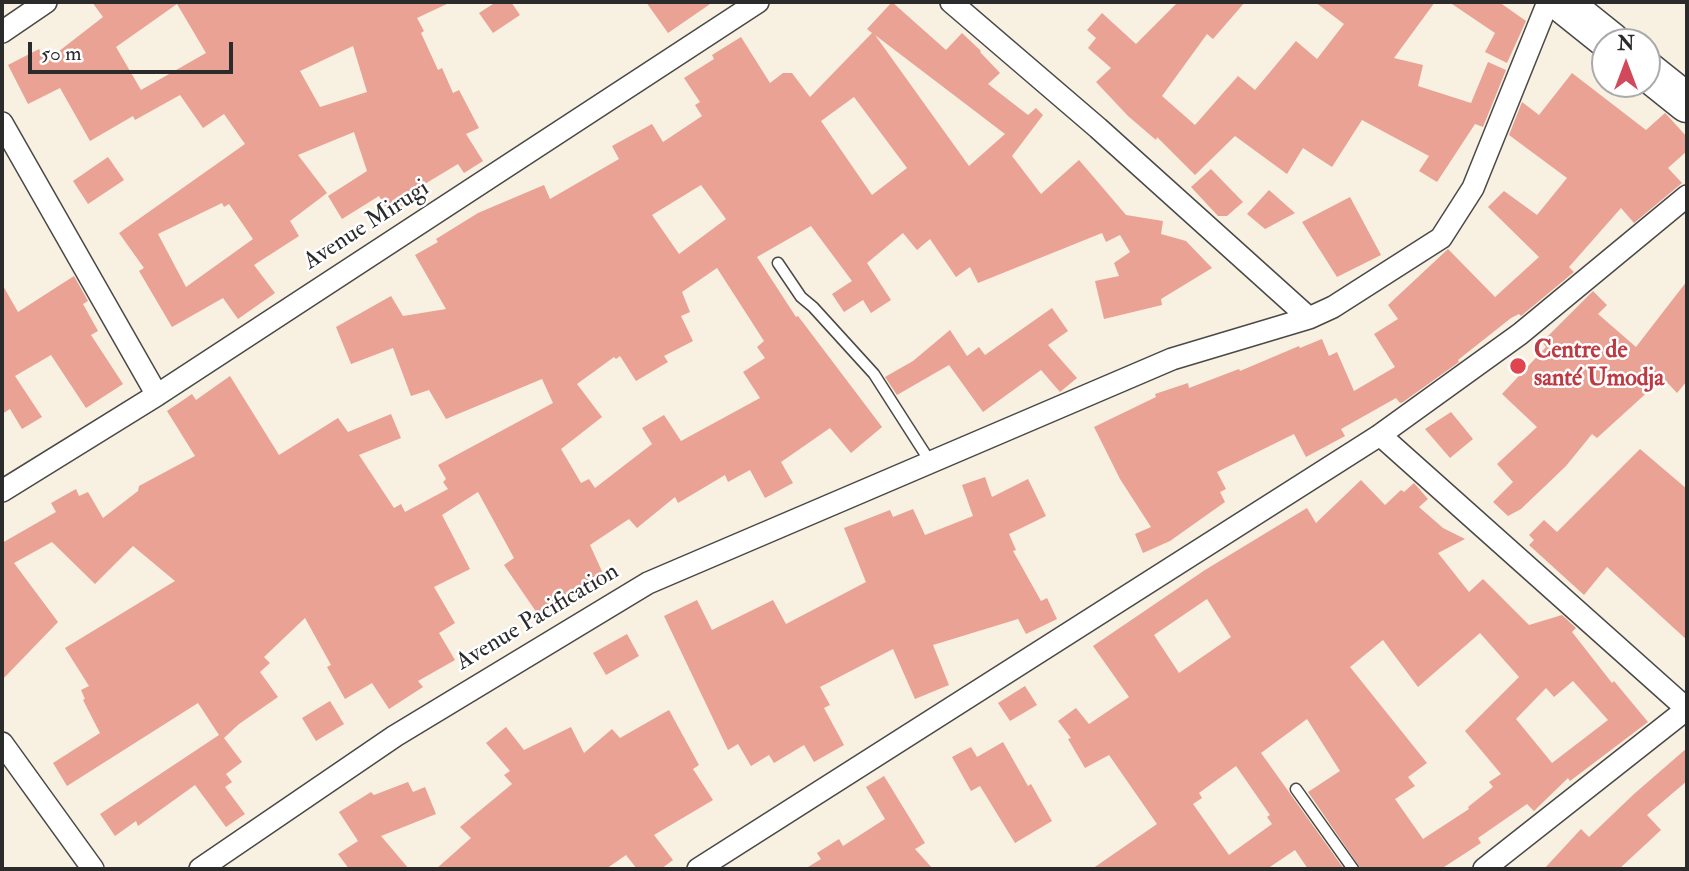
<!DOCTYPE html>
<meta charset="utf-8">
<style>
body{margin:0}
#map{position:relative;width:1689px;height:871px;overflow:hidden;background:#f8f0e1;font-family:"IM FELL Double Pica",serif}
canvas{display:block}
.frame{position:absolute;inset:0;border:4px solid #2b2b2b;pointer-events:none}
.north{position:absolute;left:1591px;top:28px;width:70px;height:70px;box-sizing:border-box;background:#fff;border:2px solid #aaa;border-radius:50%;rotate:0deg;font-size:19px;font-weight:700;line-height:28px;text-align:center;color:#2b2b2b}
.north::after{content:'';display:block;margin:auto;width:24px;height:32px;background:#d1495b;clip-path:polygon(50% 0,100% 100%,50% 72%,0 100%)}
.scale{position:absolute;left:28px;top:42px;width:205px;height:32px;box-sizing:border-box;border:4px solid #2b2b2b;border-top:0;padding-left:9px;font-size:21px;line-height:24px;white-space:nowrap;color:#2b2b2b;-webkit-text-stroke:5px #fff;paint-order:stroke}
</style>
<div id="map">
<canvas width="1689" height="871"></canvas>
<div class="frame"></div>
<div class="north">N</div>
<div class="scale">50 m</div>
</div>
<script>
const context = document.querySelector('canvas').getContext('2d');
context.lineJoin = 'round';
function fill(path, color) { context.fillStyle = color; context.fill(path, 'evenodd'); }
const toPath = rows => new Path2D(rows.map(r => 'M' + r).join(''));
function trace(path, color, width, dash) { context.strokeStyle = color; context.lineWidth = width; context.lineCap = dash ? 'butt' : 'round'; context.setLineDash(dash || []); context.stroke(path); }
function label(font, color, halo, rows, align = 'center') {
  context.font = font + ' "IM FELL Double Pica",serif'; context.lineWidth = 5; context.setLineDash([]); context.textBaseline = 'middle'; context.strokeStyle = halo; context.fillStyle = color; for (const [text, x, y, turn = 0] of rows) {
    context.save(); context.translate(x, y); context.rotate((+turn || 0) * Math.PI / 180); context.textAlign = isNaN(turn) ? turn : align; if (halo) context.strokeText(text, 0, 0); context.fillText(text, 0, 0); context.restore();
  }
}
const building = toPath([
 [92,2,451,2,417,18,424,31,421,33,438,70,442,68,453,93,459,90,479,128,466,134,483,161,464,173,458,164,408,194,412,203,390,215,379,196,342,219,328,196,367,171,354,132,298,155,327,193,290,221,299,236,254,265,275,293,238,319,223,298,172,327,139,271,144,268,119,233,245,144,224,114,203,128,180,95,135,120,133,116,90,141,60,88,28,104,8,65,39,49,45,62,103,17],
 [177,4,206,53,141,90,116,47],
 [353,46,367,92,320,107,300,71],
 [222,203,224,207,229,204,253,239,186,287,158,234],
 [496,2,511,2,520,15,493,33,479,13],
 [646,2,713,2,668,33],
 [892,2,946,50,962,33,981,51,980,52,1000,73,988,84,1028,115,1036,108,1043,115,1012,156,1041,194,1079,160,1126,215,1163,221,1161,234,1186,241,1212,268,1161,299,1162,305,1104,319,1095,281,1119,276,1114,263,1130,252,1120,235,1106,242,1102,233,978,283,970,267,956,277,930,239,917,250,903,233,867,263,891,300,871,313,863,300,844,312,832,294,852,281,811,226,757,257,796,317,798,316,882,427,851,453,830,428,781,462,793,483,765,498,750,470,728,482,725,475,678,503,675,497,637,528,629,519,590,545,605,578,539,616,504,565,514,558,478,492,442,515,470,569,434,587,455,623,439,633,455,660,418,681,423,687,389,709,372,683,345,699,327,667,331,665,305,618,264,657,270,663,260,672,278,697,239,724,224,738,242,762,226,774,232,782,225,787,245,814,226,827,195,785,138,826,136,821,115,836,100,814,219,735,198,703,67,786,53,763,100,733,83,700,85,699,81,690,89,686,65,648,175,581,133,546,95,584,52,542,14,563,58,622,2,680,2,543,56,512,51,503,76,489,79,496,88,492,103,518,138,491,139,486,195,456,167,411,192,394,196,400,230,376,279,455,338,418,348,432,391,414,401,438,359,455,394,508,401,504,405,512,448,489,443,482,446,479,438,465,553,403,542,379,446,419,429,390,411,396,393,348,351,364,336,327,391,296,403,316,446,309,415,255,438,242,436,239,478,213,544,185,550,199,619,159,612,146,652,124,663,142,702,116,695,105,700,102,684,78,714,59,712,55,741,37,770,83,783,73,792,73,810,97,872,33,867,29],
 [875,35,1005,134,969,166],
 [854,97,907,168,872,195,821,121],
 [701,185,726,219,679,254,652,215],
 [717,268,764,341,757,347,765,358,743,372,760,398,681,441,664,415,642,428,652,444,595,488,589,479,581,483,561,449,602,417,577,384,614,357,616,359,620,356,636,381,668,362,664,356,693,341,681,316,690,312,682,292],
 [1178,2,1245,2,1213,39,1207,34,1162,96,1195,125,1238,76,1255,90,1296,41,1317,59,1344,24,1315,2,1435,2,1394,58,1423,65,1418,86,1471,103,1488,62,1506,70,1483,127,1475,124,1437,182,1419,171,1429,156,1362,120,1332,167,1303,148,1287,174,1235,136,1195,175,1157,137,1156,140,1128,116,1096,82,1111,68,1088,48,1096,38,1087,30,1102,13,1136,44],
 [1449,2,1499,2,1526,21,1507,63,1485,52,1495,33],
 [1572,73,1646,130,1665,113,1667,115,1687,137,1687,151,1668,168,1682,183,1634,223,1621,208,1569,267,1574,272,1521,316,1519,314,1511,318,1458,360,1459,362,1403,402,1400,403,1396,398,1341,429,1345,436,1306,457,1294,434,1217,472,1226,489,1220,492,1225,502,1170,541,1143,553,1135,534,1151,527,1120,479,1094,427,1156,397,1155,394,1188,383,1189,388,1239,369,1240,371,1299,346,1300,348,1322,339,1329,356,1337,352,1354,391,1395,367,1374,334,1398,319,1388,305,1448,249,1495,297,1539,257,1488,207,1504,191,1537,215,1567,178,1509,135,1522,102,1539,115],
 [108,157,124,180,88,204,73,181],
 [1211,169,1243,202,1227,216,1218,216,1191,187],
 [1269,190,1295,213,1265,229,1247,214],
 [1350,197,1381,255,1337,277,1302,222],
 [74,276,88,301,83,304,98,331,91,335,123,384,86,408,51,355,15,376,42,417,22,429,10,409,2,414,2,284,18,312],
 [1687,281,1687,381,1677,393,1663,378,1597,438,1592,434,1566,466,1521,509,1508,516,1493,502,1513,482,1497,464,1537,427,1502,394,1546,347,1542,342,1593,291,1607,305,1598,314,1636,347],
 [1052,308,1068,331,1048,345,1077,378,1060,392,1041,370,983,412,949,365,897,395,885,377,913,361,950,330,967,356,979,347,985,355],
 [1451,412,1473,439,1450,458,1425,429],
 [1640,449,1687,489,1687,640,1607,567,1584,595,1529,545,1534,540,1529,535,1544,520,1557,532],
 [985,477,992,497,1028,479,1046,516,1009,534,1016,550,1013,551,1041,601,1047,598,1057,619,1026,634,1018,619,933,645,949,685,915,699,893,649,820,687,830,705,824,708,844,745,814,762,804,745,774,763,769,755,751,766,738,744,728,750,664,616,697,600,712,630,773,600,786,624,866,582,844,528,890,510,893,517,913,509,925,535,973,516,962,485],
 [1361,480,1385,505,1401,490,1404,492,1414,483,1428,499,1419,507,1443,528,1465,539,1438,553,1469,592,1483,579,1529,625,1562,615,1576,628,1572,632,1612,683,1614,681,1648,722,1570,781,1568,778,1534,811,1527,804,1478,838,1481,843,1441,869,1361,869,1308,792,1340,771,1307,719,1261,753,1344,869,1308,869,1295,850,1267,869,1092,869,1157,824,1109,755,1085,768,1068,739,1071,738,1058,721,1076,708,1089,724,1129,697,1093,646,1205,570,1307,508,1316,523],
 [1207,599,1231,637,1179,673,1154,635],
 [1480,633,1519,677,1465,731,1501,774,1489,782,1493,787,1468,807,1469,809,1423,839,1395,799,1415,786,1408,777,1427,763,1350,667,1383,640,1418,687],
 [1573,681,1608,720,1552,763,1516,719,1546,688,1554,697],
 [1236,766,1270,815,1267,817,1272,824,1229,855,1193,804,1202,798,1199,793],
 [627,634,639,656,606,675,593,653],
 [1025,686,1037,705,1010,721,998,703],
 [330,701,344,724,316,741,302,718],
 [669,710,699,765,693,769,713,800,654,835,673,860,661,869,637,869,626,855,606,869,436,869,471,838,460,827,512,784,504,775,510,771,486,743,506,727,524,750,571,727,584,753,612,729,620,738],
 [1003,742,1028,786,1031,784,1052,821,1015,843,980,786,971,791,952,757,971,747,977,757],
 [1687,748,1687,781,1647,815,1661,830,1619,869,1544,869,1581,829,1589,837,1634,794],
 [884,776,925,843,915,849,933,869,805,869,821,859,817,853,839,839,843,846,885,819,866,787],
 [408,782,413,792,425,787,436,814,381,836,409,869,349,869,338,854,358,841,339,812,371,792,374,795]
]);
const lane = toPath([
 [778,263,801,297,813,307,874,374,931,463],
 [1296,789,1353,869]
]);
const street = toPath([
 [951,2,1098,128,1309,318],
 [2,32,46,2],
 [2,123,157,395],
 [1380,435,1687,709],
 [2,491,157,395,758,2],
 [2,743,93,869],
 [200,869,395,736,648,583,1172,359,1309,318,1333,307,1441,238,1473,188,1548,2],
 [698,869,1380,435,1520,334,1687,196],
 [1484,869,1687,709]
]);
const highway = toPath([
 [1561,2,1611,42],
 [1647,71,1687,103]
]);
const markers = [
 [1518,366,9,"#e0444e"]
];
const streetNames = [
 ["Avenue Mirugi",367,226,-33],
 ["Avenue Pacification",538,618,-31]
];
const healthNames = [
 ["Centre de",1534,352],
 ["santé Umodja",1534,380]
];
fill(building, '#e9a293');
trace(lane, '#4a4946', 13);
trace(street, '#4a4946', 24);
trace(highway, '#4a4946', 41);
trace(lane, '#fff', 10);
trace(street, '#fff', 21);
trace(highway, '#fff', 38);
for (const [x, y, r, color] of markers) { const dot = new Path2D(); dot.arc(x, y, r, 0, 2 * Math.PI); context.fillStyle = color; context.fill(dot); trace(dot, '#fff', 2.5); }
label('24px', '#2b2b2b', '#fff', streetNames);
label('bold 24px', '#be3a42', '#fff', healthNames, 'left');
</script>
